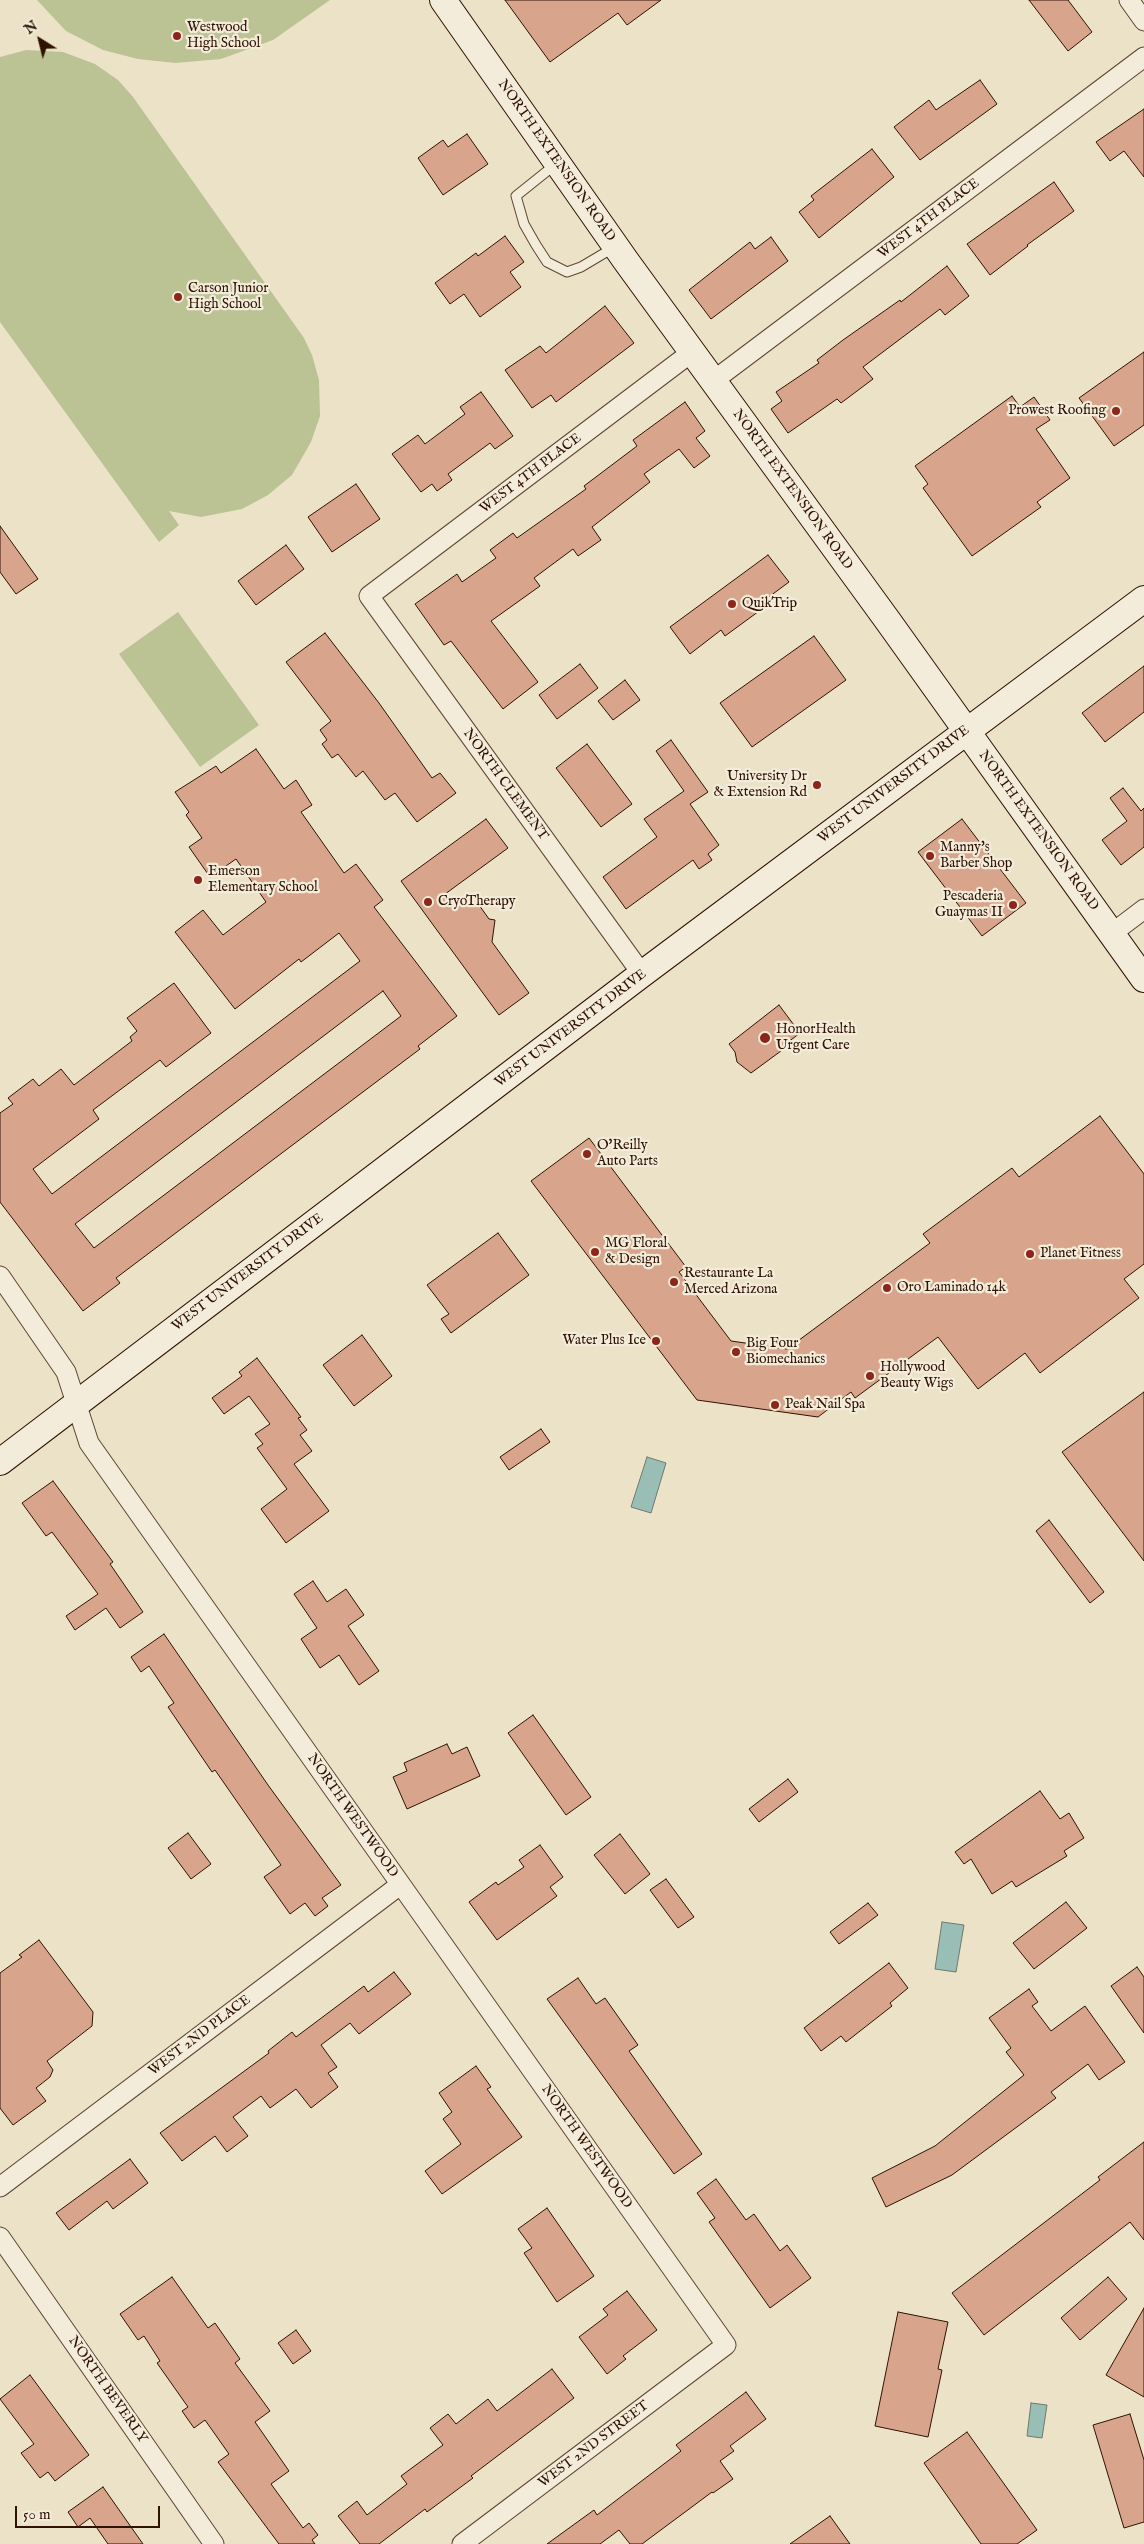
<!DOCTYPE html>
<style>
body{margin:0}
#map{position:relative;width:1144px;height:2544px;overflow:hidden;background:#ece2c8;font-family:"IM FELL English",serif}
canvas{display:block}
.north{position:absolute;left:15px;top:15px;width:50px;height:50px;-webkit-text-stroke:4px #f3ecdb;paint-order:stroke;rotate:324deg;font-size:14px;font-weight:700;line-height:20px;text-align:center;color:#2f1200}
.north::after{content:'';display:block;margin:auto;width:18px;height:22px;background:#2f1200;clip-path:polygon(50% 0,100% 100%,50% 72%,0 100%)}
.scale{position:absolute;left:15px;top:2506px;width:145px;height:22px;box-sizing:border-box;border:2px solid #2f1200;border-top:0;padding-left:6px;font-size:15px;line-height:18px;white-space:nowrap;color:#2f1200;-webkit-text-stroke:4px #f3ecdb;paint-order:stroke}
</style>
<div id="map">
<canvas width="1144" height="2544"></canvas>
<div class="north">N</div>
<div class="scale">50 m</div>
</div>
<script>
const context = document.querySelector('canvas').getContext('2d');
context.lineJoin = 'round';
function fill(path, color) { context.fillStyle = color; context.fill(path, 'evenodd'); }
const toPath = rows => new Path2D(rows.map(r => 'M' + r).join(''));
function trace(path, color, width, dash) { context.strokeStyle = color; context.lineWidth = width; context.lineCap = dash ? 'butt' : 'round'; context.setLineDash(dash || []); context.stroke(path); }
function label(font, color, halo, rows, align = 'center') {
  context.font = font + ' "IM FELL English",serif'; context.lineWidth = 4.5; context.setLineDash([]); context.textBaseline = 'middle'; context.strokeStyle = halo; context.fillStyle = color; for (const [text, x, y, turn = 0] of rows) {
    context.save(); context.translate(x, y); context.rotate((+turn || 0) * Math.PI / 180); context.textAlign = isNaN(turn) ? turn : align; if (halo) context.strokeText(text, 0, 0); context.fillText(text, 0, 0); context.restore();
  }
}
const green = toPath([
 [37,0,330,0,273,40,221,59,175,63,138,59,103,50,66,31],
 [26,50,63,52,95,64,118,80,133,97,304,338,312,355,319,380,320,416,311,442,292,475,268,495,242,509,201,517,169,511,179,525,159,542,0,322,0,57],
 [178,612,259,725,200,767,119,654]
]);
const water = toPath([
 [647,1457,666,1463,651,1513,631,1507,647,1457],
 [942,1922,964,1925,956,1972,935,1969,942,1922],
 [1031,2403,1047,2405,1042,2438,1027,2436,1031,2403]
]);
const building = toPath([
 [505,0,661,0,627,25,618,13,550,62,505,0],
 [1029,0,1068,0,1092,32,1068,51,1029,0],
 [980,80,997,104,920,160,894,127,929,100,936,110,980,80],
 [1144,109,1144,177,1124,151,1110,161,1096,142,1144,109],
 [467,134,488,164,443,195,418,158,443,140,448,147,467,134],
 [872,149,894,177,819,238,799,212,814,200,811,196,872,149],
 [1054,182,1074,211,1027,245,1028,246,990,275,967,244,1054,182],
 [505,236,524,262,510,272,521,287,480,317,464,294,450,304,435,283,476,253,478,256,505,236],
 [771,237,788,261,711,319,689,290,750,242,755,249,771,237],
 [947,266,969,296,945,315,940,309,863,367,873,379,841,403,837,399,788,433,771,409,782,401,776,392,819,363,817,360,843,340,900,300,901,302,947,266],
 [605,306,634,343,556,402,551,395,532,408,505,370,540,346,546,353,605,306],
 [1144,352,1144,425,1114,446,1079,398,1144,352],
 [481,392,513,436,495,449,490,443,448,474,452,480,437,491,432,484,421,492,392,454,418,435,425,444,465,414,460,407,481,392],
 [1012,396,1020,407,1034,397,1050,420,1036,429,1070,478,1037,502,1041,507,972,556,923,488,928,484,915,466,1012,396],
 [685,402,705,431,696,438,710,456,694,468,679,449,644,474,650,482,592,527,601,540,578,556,573,549,534,578,540,586,491,621,538,682,503,709,451,641,444,645,415,604,457,574,462,582,496,558,490,550,513,533,517,538,586,489,584,486,637,446,633,440,685,402],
 [356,484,380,519,332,552,308,517,356,484],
 [0,526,38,579,16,594,0,572,0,526],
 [286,545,304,569,256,605,238,581,286,545],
 [768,555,789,582,762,602,766,606,725,636,721,630,690,654,670,627,768,555],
 [325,633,379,703,432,778,440,773,456,793,417,822,395,793,385,800,363,771,356,777,338,754,332,758,322,744,327,740,320,730,331,721,286,662,325,633],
 [814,636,846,680,752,747,720,703,814,636],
 [580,664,598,688,557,719,539,695,580,664],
 [1144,666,1144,712,1105,742,1082,713,1144,666],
 [625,680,640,700,613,720,598,701,625,680],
 [671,740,708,792,690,804,719,845,708,854,712,860,699,869,693,860,626,909,603,877,657,837,644,819,684,791,656,751,671,740],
 [587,744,632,804,601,827,556,768,587,744],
 [256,749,284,789,296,780,312,805,301,812,344,873,356,864,383,900,374,907,457,1016,418,1046,420,1049,116,1278,120,1283,83,1311,0,1202,0,1113,13,1104,8,1098,33,1079,39,1086,61,1069,74,1085,132,1041,130,1037,137,1031,127,1018,174,983,211,1033,166,1067,160,1060,93,1110,99,1119,33,1169,52,1194,360,961,339,933,301,962,299,959,235,1009,175,932,203,910,223,935,266,902,236,859,210,877,189,847,202,838,186,815,189,812,175,792,216,766,221,773,256,749],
 [383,991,401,1016,94,1248,75,1224,383,991],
 [1123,788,1141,811,1144,808,1144,847,1121,865,1102,840,1127,821,1110,798,1123,788],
 [486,819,508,848,441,897,479,905,489,919,495,920,492,942,529,993,499,1015,401,881,486,819],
 [962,819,1026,903,982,936,918,852,962,819],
 [779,1005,800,1033,783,1046,785,1048,751,1073,737,1062,735,1052,729,1044,779,1005],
 [1100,1116,1144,1174,1144,1264,1124,1279,1139,1298,1040,1373,1025,1353,978,1389,938,1337,855,1398,851,1392,818,1417,697,1400,531,1181,589,1138,686,1267,679,1272,731,1341,787,1349,930,1243,923,1234,1012,1168,1019,1177,1100,1116],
 [498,1233,529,1275,451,1333,441,1319,449,1314,427,1285,498,1233],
 [362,1335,392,1376,354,1406,323,1365,362,1335],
 [257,1358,301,1417,298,1418,307,1430,300,1435,312,1451,294,1464,329,1511,286,1543,261,1509,287,1489,257,1448,263,1444,255,1434,270,1424,249,1396,224,1414,212,1398,242,1376,239,1372,257,1358],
 [1144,1392,1144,1561,1062,1452,1144,1392],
 [541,1429,550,1442,509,1470,500,1457,541,1429],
 [53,1481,113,1562,110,1564,143,1612,120,1628,106,1608,75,1630,66,1616,98,1594,52,1532,46,1536,22,1503,53,1481],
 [1049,1520,1104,1592,1090,1603,1036,1531,1049,1520],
 [313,1581,327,1602,346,1589,364,1615,348,1626,379,1671,359,1685,339,1655,320,1668,301,1639,317,1628,294,1594,313,1581],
 [164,1634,268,1785,341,1885,322,1898,328,1906,315,1916,305,1903,290,1914,264,1877,281,1865,215,1770,212,1772,168,1707,174,1703,149,1666,141,1672,131,1657,164,1634],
 [533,1715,591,1797,566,1815,508,1733,533,1715],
 [447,1744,452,1754,467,1747,480,1776,407,1809,393,1777,407,1771,404,1763,447,1744],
 [788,1779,798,1792,759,1822,749,1809,788,1779],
 [1040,1791,1060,1819,1069,1813,1084,1838,1064,1851,1067,1856,1016,1887,1012,1881,992,1894,971,1859,964,1864,955,1852,1040,1791],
 [188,1833,211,1864,191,1879,168,1848,188,1833],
 [620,1834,650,1874,625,1894,594,1855,620,1834],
 [540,1845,563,1877,550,1887,557,1896,497,1940,469,1902,496,1882,498,1885,524,1867,519,1860,540,1845],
 [666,1879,694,1917,678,1928,650,1890,666,1879],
 [1066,1902,1087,1928,1034,1969,1013,1943,1066,1902],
 [868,1903,878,1915,839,1944,830,1932,868,1903],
 [39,1940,93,2012,92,2026,47,2061,53,2070,50,2077,36,2088,46,2101,13,2125,0,2108,0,1973,22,1957,19,1955,39,1940],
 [889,1963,908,1988,890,2003,892,2006,846,2042,841,2036,821,2051,804,2028,889,1963],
 [1137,1967,1144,1977,1144,2033,1111,1986,1137,1967],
 [394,1972,411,1994,359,2034,350,2023,321,2045,337,2067,328,2073,338,2087,311,2108,296,2089,270,2108,261,2096,233,2117,248,2136,227,2152,215,2136,182,2161,160,2133,269,2053,268,2051,292,2032,296,2037,364,1986,368,1992,394,1972],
 [578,1978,596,2004,605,1998,638,2045,629,2051,702,2154,674,2174,547,1999,578,1978],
 [1029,1989,1038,2002,1032,2006,1051,2031,1085,2006,1125,2062,1099,2080,1088,2064,1051,2092,1056,2098,952,2175,886,2207,872,2178,935,2146,1024,2075,1006,2052,1011,2048,989,2018,1029,1989],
 [476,2066,491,2087,487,2089,522,2137,442,2194,425,2171,461,2144,443,2119,452,2112,439,2093,476,2066],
 [1144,2142,1144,2240,1130,2222,984,2335,952,2293,1100,2180,1098,2177,1144,2142],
 [130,2159,148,2183,113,2209,107,2201,69,2230,56,2213,130,2159],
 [716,2179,746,2220,754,2214,780,2251,787,2245,811,2278,770,2308,709,2222,715,2218,697,2193,716,2179],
 [547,2208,594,2276,557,2302,524,2253,532,2248,518,2229,547,2208],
 [172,2277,208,2328,215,2323,240,2359,235,2363,270,2411,255,2422,289,2471,271,2484,303,2528,309,2523,318,2535,312,2540,315,2544,279,2544,218,2462,229,2454,205,2420,194,2428,182,2411,188,2407,157,2363,160,2361,144,2336,138,2340,120,2314,172,2277],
 [1108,2277,1127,2299,1080,2340,1061,2318,1108,2277],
 [627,2291,657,2330,623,2356,626,2359,607,2374,579,2337,608,2315,603,2309,627,2291],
 [1144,2308,1144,2397,1106,2375,1144,2308],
 [898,2312,948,2322,938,2369,942,2370,928,2437,875,2426,898,2312],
 [296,2330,311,2351,293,2364,278,2343,296,2330],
 [552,2369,574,2398,471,2476,473,2478,427,2512,425,2509,379,2544,360,2544,338,2516,357,2501,367,2515,407,2484,401,2476,443,2445,430,2428,448,2414,456,2424,488,2399,497,2411,552,2369],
 [30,2375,89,2455,55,2481,48,2472,40,2478,21,2453,34,2444,0,2399,30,2375],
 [746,2392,766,2419,730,2446,734,2451,720,2461,733,2479,713,2493,712,2492,642,2544,630,2544,619,2530,600,2544,547,2544,594,2510,597,2515,681,2451,676,2445,746,2392],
 [1130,2414,1144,2460,1144,2522,1124,2528,1093,2425,1130,2414],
 [967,2432,1037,2530,1017,2544,981,2544,924,2463,967,2432],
 [103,2487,143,2544,108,2544,90,2518,78,2527,68,2512,103,2487],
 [830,2516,850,2544,790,2544,830,2516]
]);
const lane = toPath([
 [556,164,516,196,524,224,536,245,547,262,567,272,581,267,613,248]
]);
const street = toPath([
 [1129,0,1144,21],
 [713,381,1144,57],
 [1111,934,1144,909],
 [642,974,369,596,692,352],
 [0,1276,66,1372,89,1443,726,2345,462,2544],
 [0,2187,400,1885],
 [0,2237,214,2544]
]);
const secondary = toPath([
 [443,0,626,261,888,621,1144,979],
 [0,1462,642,974,1144,599]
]);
const markers = [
 [177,36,5,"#8f2418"],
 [178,297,5,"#8f2418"],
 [1116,411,5,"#8f2418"],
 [732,604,5,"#8f2418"],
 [817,785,5,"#8f2418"],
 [930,856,5,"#8f2418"],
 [198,880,5,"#8f2418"],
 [428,902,5,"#8f2418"],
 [1013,905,5,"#8f2418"],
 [765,1038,6,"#8f2418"],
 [587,1154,5,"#8f2418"],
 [595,1252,5,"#8f2418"],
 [1030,1254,5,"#8f2418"],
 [674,1282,5,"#8f2418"],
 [887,1288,5,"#8f2418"],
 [656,1341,5,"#8f2418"],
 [736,1352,5,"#8f2418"],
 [870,1376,5,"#8f2418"],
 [775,1405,5,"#8f2418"]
];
const poiNames = [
 ["Westwood",187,28],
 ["High School",187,44],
 ["Carson Junior",188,289],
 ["High School",188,305],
 ["Prowest Roofing",1106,411,"right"],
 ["QuikTrip",742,604],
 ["University Dr",807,777,"right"],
 ["& Extension Rd",807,793,"right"],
 ["Manny's",940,848],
 ["Barber Shop",940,864],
 ["Emerson",208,872],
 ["Elementary School",208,888],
 ["Pescaderia",1003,897,"right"],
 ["Guaymas II",1003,913,"right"],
 ["CryoTherapy",438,902],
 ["HonorHealth",776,1030],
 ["Urgent Care",776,1046],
 ["O'Reilly",597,1146],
 ["Auto Parts",597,1162],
 ["MG Floral",605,1244],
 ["& Design",605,1260],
 ["Planet Fitness",1040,1254],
 ["Restaurante La",684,1274],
 ["Merced Arizona",684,1290],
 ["Oro Laminado 14k",897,1288],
 ["Water Plus Ice",646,1341,"right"],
 ["Big Four",746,1344],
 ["Biomechanics",746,1360],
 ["Hollywood",880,1368],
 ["Beauty Wigs",880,1384],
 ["Peak Nail Spa",785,1405]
];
const streetNames = [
 ["NORTH EXTENSION ROAD",556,161,55],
 ["WEST 4TH PLACE",929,219,-37],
 ["WEST 4TH PLACE",531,474,-37],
 ["NORTH EXTENSION ROAD",792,490,54],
 ["NORTH CLEMENT",505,785,54],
 ["WEST UNIVERSITY DRIVE",894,785,-37],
 ["NORTH EXTENSION ROAD",1038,831,54],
 ["WEST UNIVERSITY DRIVE",571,1029,-37],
 ["WEST UNIVERSITY DRIVE",248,1273,-37],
 ["NORTH WESTWOOD",352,1816,55],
 ["WEST 2ND PLACE",200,2036,-37],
 ["NORTH WESTWOOD",586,2147,55],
 ["NORTH BEVERLY",107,2390,55],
 ["WEST 2ND STREET",594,2445,-37]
];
fill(green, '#bbc294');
fill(water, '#99beb5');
trace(water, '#6f796d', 1);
fill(building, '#d8a58c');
trace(building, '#2f1200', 1);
trace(lane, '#5e4632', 11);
trace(street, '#5e4632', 21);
trace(secondary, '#2f1200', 28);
trace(lane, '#f3ecdb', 9);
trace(street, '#f3ecdb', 19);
trace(secondary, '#f3ecdb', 26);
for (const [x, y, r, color] of markers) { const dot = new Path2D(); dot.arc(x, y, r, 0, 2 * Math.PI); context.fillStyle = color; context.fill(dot); trace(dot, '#f3ecdb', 2); }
label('14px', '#2f1200', '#f3ecdb', poiNames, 'left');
label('14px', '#2f1200', '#f3ecdb', streetNames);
</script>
